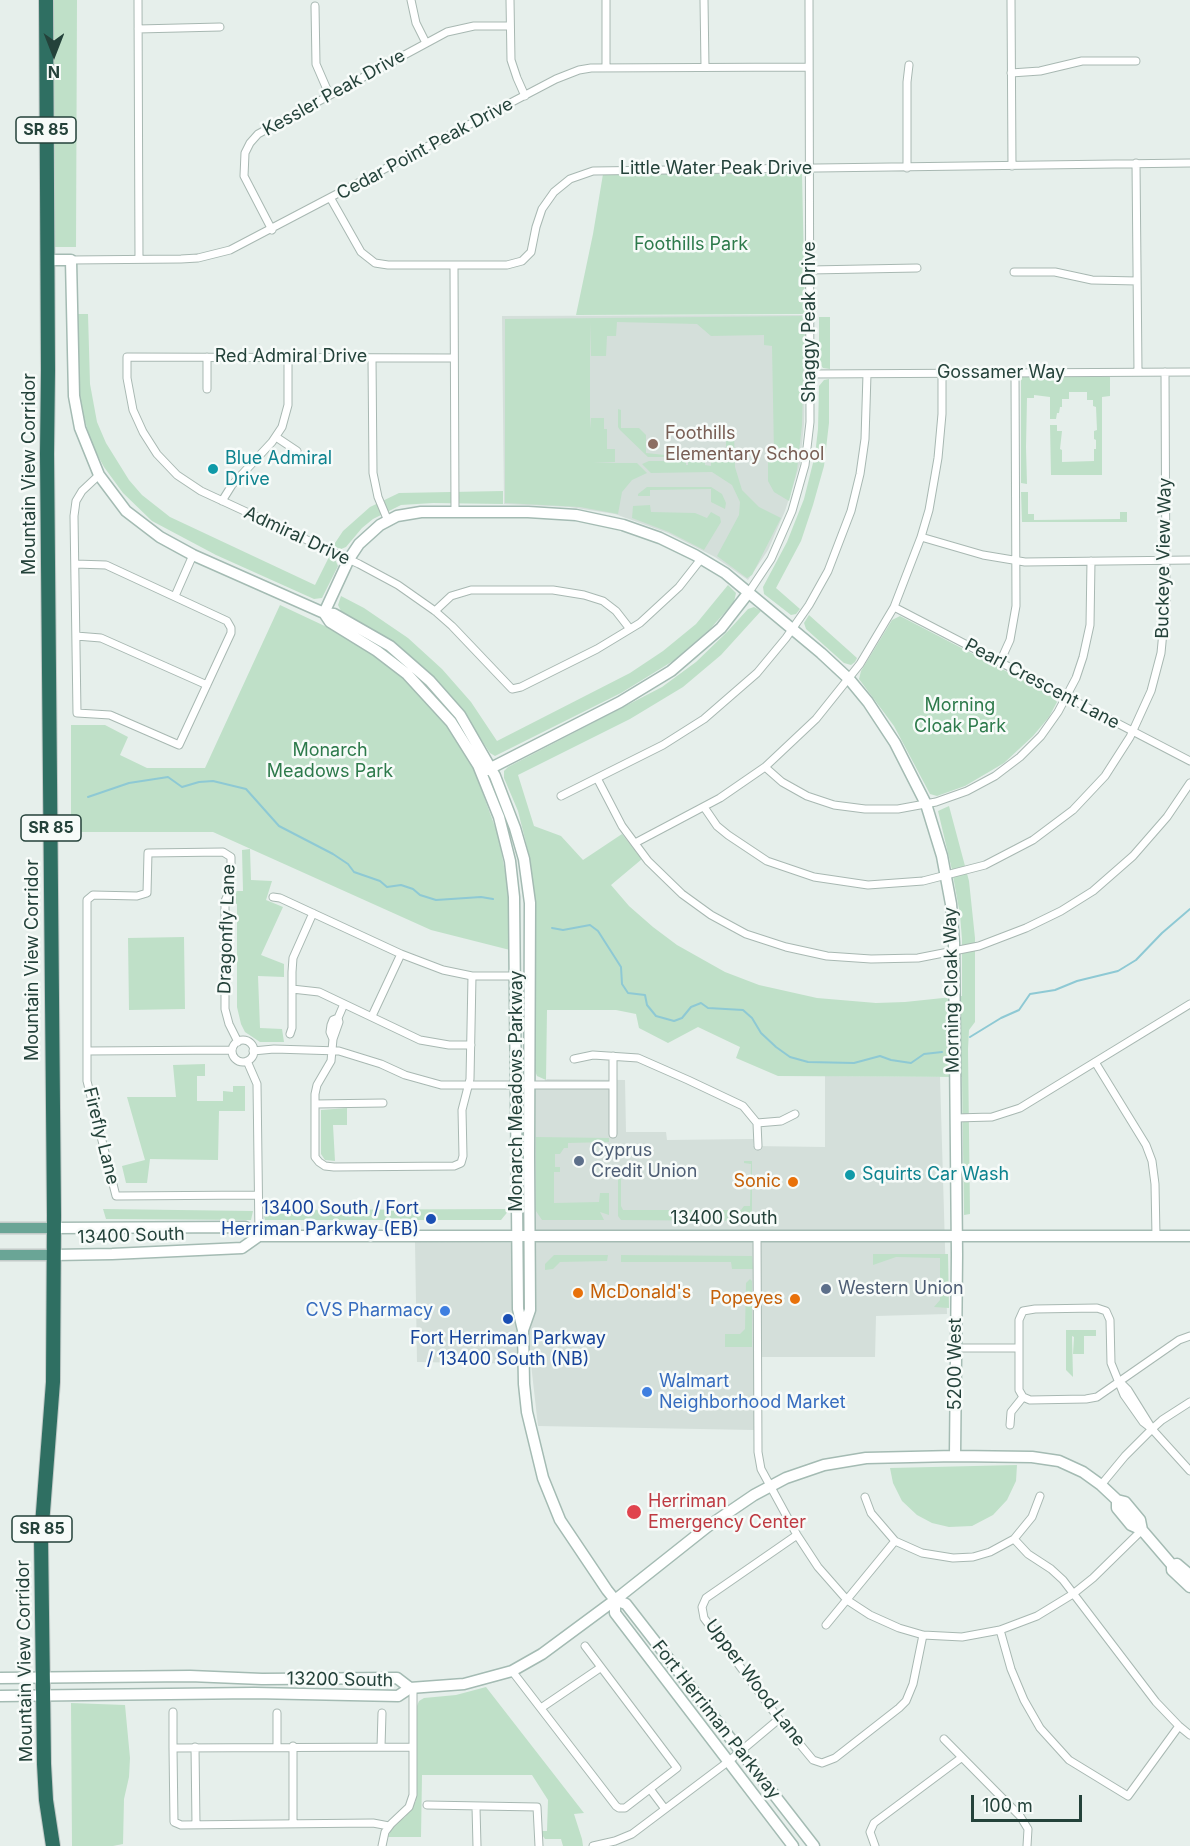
<!DOCTYPE html>
<style>
body{margin:0}
#map{position:relative;width:1190px;height:1846px;overflow:hidden;background:#e6efeb;font-family:Inter,sans-serif}
canvas{display:block}
.north{position:absolute;left:24px;top:24px;width:60px;height:60px;-webkit-text-stroke:4px #f7fbf9;paint-order:stroke;rotate:180deg;font-size:16px;font-weight:700;line-height:24px;text-align:center;color:#24423a}
.north::after{content:'';display:block;margin:auto;width:21px;height:27px;background:#24423a;clip-path:polygon(50% 0,100% 100%,50% 72%,0 100%)}
.scale{position:absolute;left:971px;top:1795px;width:111px;height:27px;box-sizing:border-box;border:3px solid #24423a;border-top:0;padding-left:8px;font-size:18px;line-height:21px;white-space:nowrap;color:#24423a;-webkit-text-stroke:4px #f7fbf9;paint-order:stroke}
</style>
<div id="map">
<canvas width="1190" height="1846"></canvas>
<div class="north">N</div>
<div class="scale">100 m</div>
</div>
<script>
const context = document.querySelector('canvas').getContext('2d');
context.lineJoin = 'round';
function fill(path, color) { context.fillStyle = color; context.fill(path, 'evenodd'); }
const toPath = rows => new Path2D(rows.map(r => 'M' + r).join(''));
function trace(path, color, width, dash) { context.strokeStyle = color; context.lineWidth = width; context.lineCap = dash ? 'butt' : 'round'; context.setLineDash(dash || []); context.stroke(path); }
function label(font, color, halo, rows, align = 'center') {
  context.font = font + ' Inter,sans-serif'; context.lineWidth = 5; context.setLineDash([]); context.textBaseline = 'middle'; context.strokeStyle = halo; context.fillStyle = color; for (const [text, x, y, turn = 0] of rows) {
    context.save(); context.translate(x, y); context.rotate((+turn || 0) * Math.PI / 180); context.textAlign = isNaN(turn) ? turn : align; if (halo) context.strokeText(text, 0, 0); context.fillText(text, 0, 0); context.restore();
  }
}
const built = toPath([
 [806,315,804,424,800,464,785,511,768,550,748,580,715,557,668,533,615,514,570,507,504,504,502,316],
 [825,1076,940,1077,947,1314,876,1316,875,1357,755,1357,754,1430,538,1426,531,1364,417,1362,415,1242,524,1243,521,1092,539,1085,547,1079,625,1080,626,1132,666,1132,667,1140,753,1139,753,1146,825,1147]
]);
const green = toPath([
 [51,0,77,0,76,247,54,247],
 [603,174,802,174,805,314,576,315,593,234],
 [77,314,88,314,90,384,97,422,106,443,129,480,142,495,170,517,315,585,330,555,334,557,338,566,322,598,314,599,216,555,152,521,123,493,104,467,92,445,80,404,77,380],
 [805,316,802,425,797,470,789,501,774,492,768,481,768,455,774,454,772,346,764,345,764,335,711,336,697,324,617,322,616,336,607,336,606,356,591,356,590,322,590,429,591,418,604,418,604,429,607,429,607,449,615,449,615,462,593,463,637,463,647,473,632,480,622,492,618,514,580,507,505,503,505,319],
 [819,317,830,317,830,369,823,368,819,363],
 [1021,377,1110,377,1110,396,1102,397,1102,475,1051,475,1050,425,1057,425,1057,431,1062,431,1060,449,1062,450,1062,462,1094,461,1094,449,1096,449,1096,440,1094,439,1094,431,1097,430,1096,407,1093,406,1093,400,1087,400,1087,392,1069,392,1069,399,1062,399,1062,407,1060,407,1059,413,1057,413,1056,419,1050,419,1050,397,1034,395,1034,398,1027,398,1026,447,1027,484,1021,483],
 [829,379,829,423,824,466,813,505,801,541,776,588,800,609,796,614,791,615,764,594,763,587,787,542,804,499,815,455,818,429,819,386,824,380],
 [618,409,621,410,621,428,639,428,646,435,646,453,665,455,664,457,648,457,620,430,618,427],
 [726,432,734,432,735,467,742,490,759,507,781,518,752,575,747,578,717,556,739,515,740,502,732,485,712,472,651,473,642,464,649,461,669,461,669,454,686,454,686,465,688,465,688,461,705,460,705,465,711,466,711,456,726,456],
 [647,487,711,487,722,494,726,503,725,509,711,502,711,489,650,490,650,496,638,496,638,494],
 [503,491,503,504,433,503,401,505,373,519,362,528,346,547,341,549,333,546,343,531,370,507,399,493],
 [1021,492,1028,492,1028,514,1034,514,1034,520,1120,519,1120,512,1127,512,1127,522,1022,522],
 [650,505,651,512,695,513,707,518,711,512,720,517,721,522,704,550,669,532,632,518,633,506],
 [728,585,736,593,734,602,711,628,673,661,621,693,495,756,490,753,465,715,392,642,341,611,338,605,341,596,364,608,408,638,442,669,471,702,497,741,630,673,663,651,696,624],
 [280,605,346,636,378,657,404,678,444,721,455,737,472,764,498,835,509,892,510,950,431,930,213,832,71,832,71,725,105,725,128,737,120,755,147,768,205,768],
 [754,607,761,611,721,655,683,687,630,719,518,775,534,826,561,836,583,860,622,834,642,859,611,885,629,906,653,927,677,945,725,972,759,985,817,998,876,1003,905,1002,962,996,962,939,960,915,952,870,938,811,949,806,969,881,975,938,975,1022,969,1030,968,1049,970,1214,964,1215,962,1077,778,1076,736,1058,740,1047,698,1027,668,1043,639,1028,636,1014,616,1010,547,1010,546,1080,537,1076,535,1071,535,904,530,859,518,811,504,778,504,771,508,767,662,687,696,662,728,631,748,609],
 [809,615,857,658,855,662,851,665,844,663,806,629,804,623],
 [900,616,1052,695,1057,702,1049,717,1033,736,1004,763,965,786,937,796,930,794,894,726,859,679,861,671,892,620],
 [250,849,251,880,272,881,266,900,283,907,261,955,284,964,284,977,258,976,260,1028,282,1029,284,1042,260,1042,245,1032,241,1024,237,1007,237,904,229,902,234,891,243,891,242,850],
 [184,937,185,1009,129,1010,128,938],
 [205,1064,205,1076,197,1076,197,1101,223,1101,223,1091,233,1092,233,1086,245,1086,245,1111,219,1111,218,1160,150,1159,147,1183,126,1183,122,1166,145,1160,127,1097,176,1097,173,1065],
 [347,1108,347,1125,333,1125,335,1161,325,1160,321,1154,321,1110],
 [536,1137,609,1138,609,1142,568,1143,568,1148,564,1148,560,1154,555,1154,555,1167,560,1167,560,1172,554,1172,554,1203,599,1202,600,1193,609,1193,609,1215,600,1212,604,1220,542,1220,536,1211],
 [744,1161,752,1161,752,1214,741,1213,741,1215,750,1218,746,1221,621,1220,618,1216,618,1172,621,1172,621,1206,623,1210,741,1210,744,1206,750,1206,751,1164,744,1163],
 [103,1209,253,1211,251,1220,106,1219],
 [510,1209,501,1220,265,1220,262,1210],
 [873,1254,948,1254,949,1308,934,1307,940,1300,940,1258,896,1257,873,1265],
 [554,1255,608,1255,607,1261,560,1262,553,1269,545,1270,545,1264],
 [621,1255,752,1256,753,1269,732,1269,731,1262,621,1262],
 [750,1279,752,1281,752,1347,725,1347,725,1334,740,1334,745,1329,746,1283],
 [1066,1330,1096,1330,1096,1336,1084,1336,1084,1354,1073,1354,1074,1337,1072,1336,1073,1377,1066,1370],
 [1017,1465,1016,1481,1007,1500,993,1515,972,1526,949,1527,932,1523,917,1515,902,1501,893,1483,890,1468],
 [486,1687,584,1813,574,1814,582,1839,583,1846,563,1846,561,1839,545,1839,542,1835,542,1831,547,1831,548,1800,532,1775,422,1775,421,1837,388,1837,393,1826,405,1817,416,1801,417,1706,419,1701,424,1698,456,1695],
 [71,1703,125,1705,130,1758,129,1777,124,1799,123,1844,113,1846,72,1846]
]);
const stream = toPath([
 [88,797,129,783,168,777,182,787,199,782,213,781,246,789,279,826,333,854,348,864,354,872,380,881,387,887,401,885,413,889,420,895,436,900,481,897,493,899],
 [552,928,563,930,590,925,598,931,621,967,622,984,628,993,645,995,647,1005,656,1016,674,1021,682,1018,691,1007,701,1003,708,1008,743,1010,752,1018,761,1033,776,1047,790,1057,808,1062,854,1063,880,1056,891,1060,911,1063,924,1054,942,1052],
 [970,1037,1001,1018,1019,1010,1030,994,1055,990,1077,981,1118,971,1136,960,1162,933,1190,909]
]);
const street = toPath([
 [138,0,139,259],
 [411,0,416,23,426,43],
 [510,0,511,60,517,78,525,96],
 [606,0,606,68],
 [704,0,705,67],
 [1011,0,1012,166],
 [315,6,316,64,329,94],
 [138,29,220,27],
 [1011,73,1040,71,1082,61,1136,61],
 [1136,163,1138,372],
 [907,168,907,82,909,65],
 [331,199,361,252,375,263,388,265,507,265,522,261,531,252,536,227,542,209,554,192,570,179,593,171,1190,163],
 [272,230,244,176,245,153,250,143,258,134,447,32,474,26,510,26],
 [71,260,181,259,198,258,230,250,556,79,579,70,591,68,809,67],
 [454,265,455,512],
 [810,270,917,268],
 [1014,272,1055,272,1092,280,1137,281],
 [207,357,207,389],
 [372,358,373,473,378,497,388,521],
 [454,358,127,357,127,378,133,410,143,432,157,454,177,475,201,491,359,564,398,585,435,611,452,626,512,689,521,687,597,649,640,623,679,587,701,559],
 [811,374,1190,372],
 [276,437,297,451],
 [222,501,232,485,272,442,282,427,288,405,288,357],
 [921,537,983,555,1025,562,1190,560],
 [75,564,106,565,227,621,231,628,231,633,179,745,110,715,77,713,74,516,76,501,82,491,99,475],
 [749,592,771,559,792,511,805,465,810,422,809,0],
 [175,596,193,555],
 [894,607,1190,761],
 [435,611,451,596,471,590,553,590,584,595,603,601,616,611,630,629],
 [76,636,101,638,207,685],
 [1000,662,1010,640,1016,606,1015,373],
 [765,767,782,782,807,796,834,805,865,809,898,809,936,802,967,791,995,776,1020,757,1041,736,1058,712,1076,678,1083,657,1090,625,1091,561],
 [597,778,622,826,648,861,682,894,711,915,746,934,786,947,827,956,871,959,918,958,979,946,1026,928,1061,911,1093,891,1133,856,1167,817,1190,783],
 [561,796,663,745,704,719,757,673,786,638,809,605,828,571,851,511,860,474,865,439,867,374],
 [704,807,717,826,728,835,767,861,814,877,868,885,923,881,985,865,1033,840,1073,810,1105,776,1130,737,1151,691,1161,653,1166,600,1165,372],
 [635,843,720,798,765,767,816,719,860,664,894,607,921,537,929,510,938,458,942,414,942,373],
 [273,897,280,898,401,954,443,970,472,976,516,976],
 [292,989,319,992,420,1040,449,1045,471,1045],
 [372,1016,401,954],
 [338,1018,339,1022,333,1039,331,1061,317,1085,315,1094,315,1157,319,1162,325,1166,334,1167,454,1166,461,1163,463,1156,462,1110,470,1079,472,976],
 [290,1034,292,1028,292,972,293,958,313,913],
 [333,1039,330,1032,331,1025,333,1020,338,1018,344,1004],
 '232 1051a11 11 0 1 1 22 0a11 11 0 1 1-22 0Z',
 [238,1042,229,1024,225,1009,225,901,231,888,231,857,223,852,148,853,147,893,137,896,93,895,87,900,87,1081,116,1196,257,1195],
 [87,1051,232,1050],
 [253,1051,274,1049,339,1051,381,1064,405,1075,441,1085,612,1085],
 [574,1059,593,1055,638,1058,688,1080,743,1106,757,1123,758,1146],
 [247,1061,257,1084,259,1236],
 [1095,1062,1146,1145,1152,1161,1155,1184,1156,1236],
 [316,1104,383,1103],
 [955,1118,992,1117,1020,1108,1190,1004],
 [757,1123,781,1121,795,1114],
 [613,1134,613,1056],
 [757,1236,758,1452,761,1469,797,1535,818,1567,847,1600,870,1615,899,1628,923,1635,962,1637,1000,1630,1037,1616,1073,1594,1093,1578,1142,1530],
 [957,1348,1019,1348],
 [1120,1382,1128,1390,1151,1427],
 [1023,1397,1019,1390,1019,1320,1023,1311,1035,1309,1097,1308,1106,1311,1110,1320,1111,1363,1124,1395,1143,1422,1152,1429,1190,1471],
 [1023,1397,1030,1400,1086,1399,1097,1397,1179,1340,1190,1336],
 [1010,1425,1011,1412,1023,1397],
 [1101,1485,1125,1456,1152,1429,1162,1420,1190,1402],
 [865,1497,871,1513,895,1541,922,1553,953,1558,973,1557,990,1552,1014,1539,1032,1517,1040,1496],
 [797,1535,706,1598,702,1607,704,1618,779,1719,813,1760,822,1763,835,1758,899,1708,906,1701,913,1684,923,1635],
 [1014,1539,1028,1554,1051,1569,1063,1580,1156,1702,1179,1726,1190,1735],
 [826,1625,895,1541],
 [1000,1630,1011,1669,1024,1700,1040,1728,1069,1760,1128,1796,1179,1726],
 [512,1671,616,1806,619,1808,625,1808,677,1768,585,1646],
 [541,1708,600,1668],
 [173,1712,173,1748],
 [277,1713,277,1746],
 [944,1739,1020,1816,1028,1829,1027,1846],
 [293,1746,293,1824],
 [195,1747,196,1825],
 [381,1747,382,1713],
 [650,1789,665,1809],
 [427,1805,537,1807,539,1846],
 [476,1807,477,1846],
 [389,1826,373,1823,181,1825,174,1822,173,1748,413,1747],
 [382,1846,385,1832,391,1824,409,1807,413,1795,413,1688],
 [593,1846,615,1841,632,1834,729,1761,779,1719],
 [875,1846,870,1832,874,1823,961,1758]
]);
const secondary = toPath([
 [47,260,71,260,74,396,80,428,99,475,126,511,160,537,193,555,324,613,334,614,390,646,430,681,460,715,495,776,515,828,524,859,530,903,529,1155,530,1310,523,1330],
 [324,613,349,559,359,544,380,525,397,516,421,512,528,512,576,515,623,525,660,538,695,555,725,573,821,653,849,679,868,702,895,743,926,804,942,856,951,904,954,943,957,1255,955,1456],
 [324,613,330,622,377,651,407,674,451,722,478,765,499,817,510,861,514,897,518,1309,523,1330,524,1384,527,1412,543,1478,560,1520,607,1590,615,1600,626,1604,814,1846],
 [487,770,620,702,671,671,721,628,749,592],
 [54,1228,245,1227,259,1236,1190,1236],
 [54,1255,112,1254,242,1248,259,1236],
 [1117,1500,1117,1508,1131,1525,1142,1530,1172,1565,1172,1570,1190,1587],
 [1172,1565,1177,1564,1190,1575],
 [615,1600,615,1613,793,1846],
 [0,1678,190,1676,262,1679,397,1678,410,1688],
 [410,1688,464,1684,512,1671,542,1654,615,1600,707,1527,754,1495,786,1478,824,1465,866,1458,955,1456,1032,1457,1059,1461,1083,1472,1101,1485,1117,1500,1125,1502,1140,1520,1142,1530],
 [0,1696,254,1693,398,1696,410,1688]
]);
const primary = toPath([
 [0,1228,54,1228],
 [0,1255,54,1255]
]);
const highway = toPath([
 [46,0,48,370,47,454,54,1215,53,1382,41,1538,44,1764,46,1800,53,1846]
]);
const markers = [
 [653,444,6,"#8d6e63"],
 [213,469,6,"#0f9aa8"],
 [579,1161,6,"#5c6f8a"],
 [850,1175,6,"#0f9aa8"],
 [793,1182,6,"#e8710a"],
 [431,1219,6,"#1a4fb4"],
 [826,1289,6,"#5c6f8a"],
 [578,1293,6,"#e8710a"],
 [795,1299,6,"#e8710a"],
 [445,1311,6,"#3f7fe0"],
 [508,1319,6,"#1a4fb4"],
 [647,1392,6,"#3f7fe0"],
 [634,1512,8,"#e0444e"]
];
const shields = [
 [46,130,60],
 [51,828,60],
 [42,1529,60]
];
const shieldNames = [
 ["SR 85",46,130],
 ["SR 85",51,828],
 ["SR 85",42,1529]
];
const streetNames = [
 ["Kessler Peak Drive",334,93,-29],
 ["Cedar Point Peak Drive",425,149,-28],
 ["Little Water Peak Drive",716,169],
 ["Shaggy Peak Drive",810,322,-90],
 ["Red Admiral Drive",291,357],
 ["Gossamer Way",1001,373],
 ["Mountain View Corridor",30,474,-90],
 ["Admiral Drive",297,536,25],
 ["Buckeye View Way",1164,558,-89],
 ["Pearl Crescent Lane",1042,684,28],
 ["Dragonfly Lane",227,929,-88],
 ["Mountain View Corridor",33,960,-90],
 ["Morning Cloak Way",952,990,-91],
 ["Monarch Meadows Parkway",517,1091,-90],
 ["Firefly Lane",101,1136,76],
 ["13400 South",724,1219],
 ["13400 South",131,1236,-2],
 ["5200 West",956,1364,-90],
 ["Mountain View Corridor",25,1661,-91],
 ["13200 South",340,1680,1],
 ["Upper Wood Lane",755,1683,53],
 ["Fort Herriman Parkway",716,1720,52]
];
const parkNames = [
 ["Foothills Park",691,245],
 ["Morning",960,706],
 ["Cloak Park",960,727],
 ["Monarch",330,751],
 ["Meadows Park",330,772]
];
const educationNames = [
 ["Foothills",665,434],
 ["Elementary School",665,455]
];
const cultureNames = [
 ["Blue Admiral",225,459],
 ["Drive",225,480],
 ["Squirts Car Wash",862,1175]
];
const serviceNames = [
 ["Cyprus",591,1151],
 ["Credit Union",591,1172],
 ["Western Union",838,1289]
];
const foodNames = [
 ["Sonic",781,1182],
 ["McDonald's",590,1293,"left"],
 ["Popeyes",783,1299]
];
const transitNames = [
 ["13400 South / Fort",419,1209],
 ["Herriman Parkway (EB)",419,1230],
 ["Fort Herriman Parkway",508,1339,"center"],
 ["/ 13400 South (NB)",508,1360,"center"]
];
const shopNames = [
 ["CVS Pharmacy",433,1311],
 ["Walmart",659,1382,"left"],
 ["Neighborhood Market",659,1403,"left"]
];
const healthNames = [
 ["Herriman",648,1502],
 ["Emergency Center",648,1523]
];
fill(built, '#d4dfda');
fill(green, '#bfe0c8');
trace(stream, '#8ec9d4', 2);
trace(street, '#a8b8b2', 9);
trace(secondary, '#a4bbb3', 13);
trace(primary, '#c2cac8', 13);
trace(highway, '#c2cac8', 16);
trace(street, '#fff', 7);
trace(secondary, '#fff', 10);
trace(primary, '#6aa596', 10);
trace(highway, '#2f6f62', 14);
for (const [x, y, r, color] of markers) { const dot = new Path2D(); dot.arc(x, y, r, 0, 2 * Math.PI); context.fillStyle = color; context.fill(dot); trace(dot, '#f7fbf9', 2); }
for (const [x, y, w] of shields) { const box = new Path2D(); box.roundRect(x - w / 2, y - 13, w, 26, 4.5); context.fillStyle = '#f7fbf9'; context.fill(box); trace(box, '#24423a', 1.5); }
label('bold 16px', '#24423a', null, shieldNames);
label('18px', '#24423a', '#f7fbf9', streetNames);
label('18px', '#2d7a4b', '#f7fbf9', parkNames);
label('18px', '#785e54', '#f7fbf9', educationNames, 'left');
label('18px', '#0d838f', '#f7fbf9', cultureNames, 'left');
label('18px', '#4e5e75', '#f7fbf9', serviceNames, 'left');
label('18px', '#c56008', '#f7fbf9', foodNames, 'right');
label('18px', '#164399', '#f7fbf9', transitNames, 'right');
label('18px', '#366cbe', '#f7fbf9', shopNames, 'right');
label('18px', '#be3a42', '#f7fbf9', healthNames, 'left');
</script>
